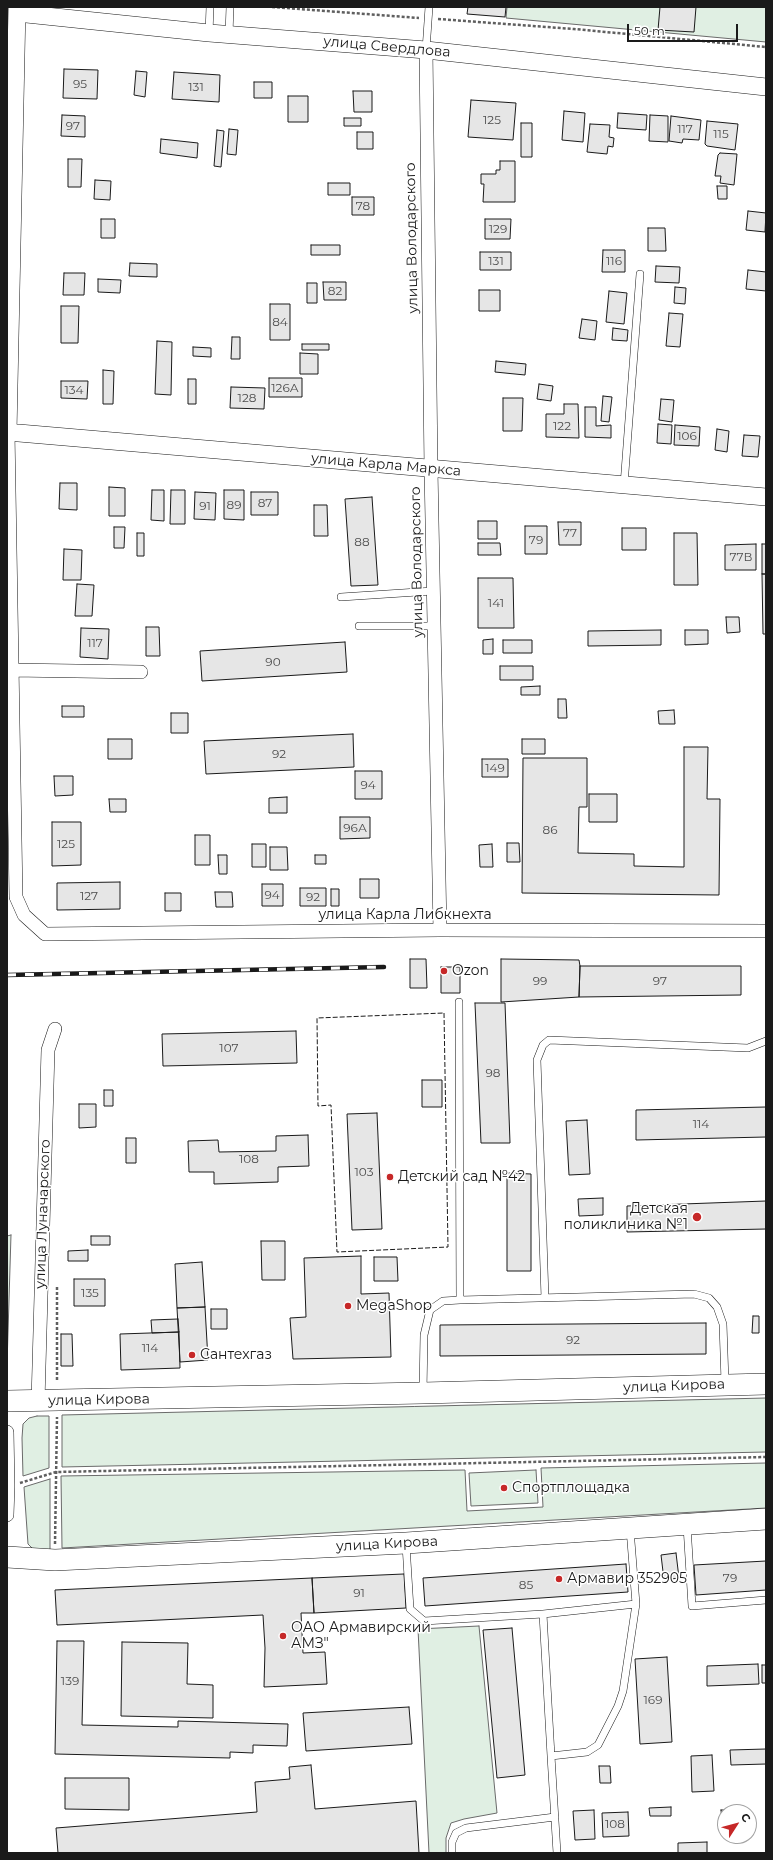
<!DOCTYPE html>
<meta charset="utf-8">
<style>
body{margin:0}
#map{position:relative;width:773px;height:1860px;overflow:hidden;background:#fff;font-family:Montserrat,sans-serif}
canvas{display:block}
.frame{position:absolute;inset:0;border:8px solid #1a1a1a;pointer-events:none}
.north{position:absolute;left:717px;top:1804px;width:40px;height:40px;box-sizing:border-box;background:#fff;border:1px solid #a3a3a3;border-radius:50%;rotate:54deg;font-size:11px;font-weight:700;line-height:16px;text-align:center;color:#1a1a1a}
.north::after{content:'';display:block;margin:auto;width:14px;height:18px;background:#c62828;clip-path:polygon(50% 0,100% 100%,50% 72%,0 100%)}
.scale{position:absolute;left:627px;top:24px;width:111px;height:18px;box-sizing:border-box;border:2px solid #1a1a1a;border-top:0;padding-left:5px;font-size:12px;line-height:14px;white-space:nowrap;color:#1a1a1a;-webkit-text-stroke:3px #fff;paint-order:stroke}
</style>
<div id="map">
<canvas width="773" height="1860"></canvas>
<div class="frame"></div>
<div class="north">С</div>
<div class="scale">50 m</div>
</div>
<script>
const context = document.querySelector('canvas').getContext('2d');
context.lineJoin = 'round';
function fill(path, color) { context.fillStyle = color; context.fill(path, 'evenodd'); }
const toPath = rows => new Path2D(rows.map(r => 'M' + r).join(''));
function trace(path, color, width, dash) { context.strokeStyle = color; context.lineWidth = width; context.lineCap = dash ? 'butt' : 'round'; context.setLineDash(dash || []); context.stroke(path); }
function label(font, color, halo, rows, align = 'center') {
  context.font = font + ' Montserrat,sans-serif'; context.lineWidth = 3; context.setLineDash([]); context.textBaseline = 'middle'; context.strokeStyle = halo; context.fillStyle = color; for (const [text, x, y, turn = 0] of rows) {
    context.save(); context.translate(x, y); context.rotate((+turn || 0) * Math.PI / 180); context.textAlign = isNaN(turn) ? turn : align; if (halo) context.strokeText(text, 0, 0); context.fillText(text, 0, 0); context.restore();
  }
}
const green = toPath([
 [507,7,766,7,766,42,506,18,507,7],
 [11,1235,7,1365,7,1236,11,1235],
 [766,1398,766,1452,62,1467,62,1415,766,1398],
 [37,1416,49,1416,49,1468,23,1476,22,1438,23,1424,29,1418,37,1416],
 [766,1463,766,1508,62,1548,61,1476,465,1470,467,1511,543,1507,541,1468,766,1463],
 [536,1470,538,1503,471,1506,469,1473,536,1470],
 [50,1479,50,1550,33,1549,28,1544,24,1487,50,1479],
 [479,1626,497,1813,464,1819,451,1823,446,1838,446,1853,429,1853,418,1629,479,1626]
]);
const building = toPath([
 [468,7,506,7,505,17,467,14,468,7],
 [660,7,696,7,694,32,658,30,660,7],
 [64,69,98,70,97,99,63,98,64,69],
 [136,71,147,72,145,97,134,95,136,71],
 [174,72,220,75,219,102,172,99,174,72],
 [254,82,272,82,272,98,254,98,254,82],
 [353,91,372,91,372,112,354,112,353,91],
 [288,96,308,96,308,122,288,122,288,96],
 [471,100,516,103,513,140,468,137,471,100],
 [564,111,585,113,583,142,562,140,564,111],
 [618,113,647,115,646,130,617,128,618,113],
 [62,115,85,116,85,137,61,136,62,115],
 [650,115,668,116,668,142,649,141,650,115],
 [671,116,701,120,699,140,683,139,682,143,669,141,671,116],
 [344,118,361,118,361,126,344,126,344,118],
 [707,121,738,124,735,150,707,146,705,144,707,121],
 [521,123,532,123,532,157,521,157,521,123],
 [590,124,610,125,609,137,614,138,613,147,608,146,607,154,587,152,590,124],
 [229,129,238,130,236,155,227,154,229,129],
 [217,130,224,131,221,167,214,166,217,130],
 [357,132,373,132,373,149,357,149,357,132],
 [161,139,198,143,197,158,160,153,161,139],
 [720,153,737,154,734,185,720,183,721,176,715,176,718,155,720,153],
 [68,159,82,159,81,187,68,187,68,159],
 [500,161,515,161,515,202,483,202,484,184,481,184,481,174,496,174,496,170,500,170,500,161],
 [95,180,111,181,110,200,94,199,95,180],
 [328,183,350,183,350,195,328,195,328,183],
 [717,186,727,186,727,199,718,199,717,186],
 [352,197,374,197,374,215,352,215,352,197],
 [748,211,766,213,765,232,746,230,748,211],
 [101,219,115,219,115,238,101,238,101,219],
 [485,219,511,219,510,239,485,239,485,219],
 [648,228,665,228,666,251,648,251,648,228],
 [311,245,340,245,340,255,311,255,311,245],
 [603,250,625,250,625,272,602,272,603,250],
 [480,252,511,252,511,270,480,270,480,252],
 [130,263,157,264,157,277,129,276,130,263],
 [656,266,680,267,679,283,655,282,656,266],
 [748,270,766,272,766,291,746,289,748,270],
 [64,273,85,273,84,295,63,295,64,273],
 [98,279,121,280,120,293,98,292,98,279],
 [323,282,346,282,346,300,324,300,323,282],
 [307,283,317,283,317,303,307,303,307,283],
 [675,287,686,288,685,304,674,303,675,287],
 [479,290,500,290,500,311,479,311,479,290],
 [609,291,627,293,624,324,606,322,609,291],
 [270,304,290,304,290,340,270,340,270,304],
 [61,306,79,306,78,343,61,343,61,306],
 [669,313,683,314,680,347,666,346,669,313],
 [582,319,597,321,595,340,579,338,582,319],
 [613,328,628,330,627,341,612,340,613,328],
 [232,337,240,337,240,359,231,359,232,337],
 [157,341,172,342,171,395,155,394,157,341],
 [302,344,329,344,329,350,302,350,302,344],
 [193,347,211,348,211,357,193,356,193,347],
 [300,353,318,354,318,374,300,374,300,353],
 [496,361,526,364,525,375,495,372,496,361],
 [103,370,114,371,113,404,103,404,103,370],
 [269,378,302,378,302,397,269,397,269,378],
 [188,379,196,379,196,404,188,404,188,379],
 [61,381,88,381,87,399,61,398,61,381],
 [539,384,553,386,551,401,537,399,539,384],
 [231,387,265,388,264,409,230,408,231,387],
 [603,396,612,397,609,422,601,421,603,396],
 [503,398,523,398,522,431,503,431,503,398],
 [661,399,674,400,672,422,659,420,661,399],
 [564,404,578,404,579,438,546,437,546,414,564,414,564,404],
 [585,407,596,407,596,426,611,425,611,438,585,437,585,407],
 [658,424,672,425,671,444,657,443,658,424],
 [675,425,700,427,699,446,674,445,675,425],
 [717,429,729,431,727,452,715,450,717,429],
 [744,435,760,436,758,457,742,456,744,435],
 [60,483,77,483,77,510,59,509,60,483],
 [109,487,125,488,125,516,109,516,109,487],
 [152,490,164,490,164,521,151,520,152,490],
 [171,490,185,490,185,524,170,524,171,490],
 [224,490,244,490,244,520,224,519,224,490],
 [195,492,216,493,215,520,194,519,195,492],
 [251,492,278,492,278,515,251,515,251,492],
 [372,497,378,585,351,586,345,499,372,497],
 [314,505,327,505,328,536,314,536,314,505],
 [478,521,497,521,497,539,478,539,478,521],
 [558,522,581,522,581,545,559,545,558,522],
 [525,526,547,526,547,554,525,554,525,526],
 [114,527,125,527,124,548,114,548,114,527],
 [622,528,646,528,646,550,622,550,622,528],
 [137,533,144,533,144,556,137,556,137,533],
 [674,533,697,533,698,585,674,585,674,533],
 [478,543,500,543,501,555,478,555,478,543],
 [756,544,756,570,725,570,725,545,756,544],
 [762,544,766,544,766,574,762,574,762,544],
 [64,549,82,550,81,580,63,580,64,549],
 [762,574,766,574,766,634,763,634,762,574],
 [478,578,513,578,514,628,478,628,478,578],
 [77,584,94,585,92,616,75,616,77,584],
 [726,617,739,617,740,632,727,633,726,617],
 [146,627,159,627,160,656,146,656,146,627],
 [81,628,109,629,108,659,80,657,81,628],
 [661,630,661,645,588,646,588,631,661,630],
 [685,630,708,630,708,644,685,645,685,630],
 [493,639,493,654,483,654,483,640,493,639],
 [503,640,532,640,532,653,503,653,503,640],
 [345,642,347,672,202,681,200,651,345,642],
 [500,666,533,666,533,680,500,680,500,666],
 [540,686,540,695,521,695,521,687,540,686],
 [558,699,566,699,567,718,558,718,558,699],
 [62,706,84,706,84,717,62,717,62,706],
 [674,710,675,724,659,724,658,711,674,710],
 [171,713,188,713,188,733,171,733,171,713],
 [353,734,354,767,206,774,204,741,353,734],
 [108,739,132,739,132,759,108,759,108,739],
 [522,739,545,739,545,754,522,754,522,739],
 [684,747,708,747,707,799,720,799,719,895,522,893,523,758,587,758,587,807,579,807,578,853,634,854,634,866,684,867,684,747],
 [482,759,508,759,508,777,482,777,482,759],
 [355,771,382,771,382,799,355,799,355,771],
 [54,776,73,776,73,795,55,796,54,776],
 [589,794,617,794,617,822,589,822,589,794],
 [287,797,287,813,269,813,269,798,287,797],
 [109,799,126,799,126,812,110,812,109,799],
 [340,817,370,817,370,838,340,839,340,817],
 [52,822,81,822,81,865,52,866,52,822],
 [195,835,210,835,210,865,195,865,195,835],
 [507,843,519,843,520,862,507,862,507,843],
 [252,844,266,844,266,867,252,867,252,844],
 [492,844,493,867,480,867,479,845,492,844],
 [270,847,287,847,288,870,270,870,270,847],
 [218,855,227,855,227,874,219,874,218,855],
 [315,855,326,855,326,864,315,864,315,855],
 [360,879,379,879,379,898,360,898,360,879],
 [120,882,120,909,57,910,57,883,120,882],
 [262,884,283,884,283,906,262,906,262,884],
 [300,888,326,888,326,906,300,906,300,888],
 [331,889,339,889,339,906,331,906,331,889],
 [215,892,232,892,233,907,216,907,215,892],
 [165,893,181,893,181,911,165,911,165,893],
 [410,959,426,959,427,988,410,988,410,959],
 [501,959,579,960,580,966,579,997,501,1002,501,959],
 [580,966,741,966,741,995,579,997,580,966],
 [441,967,460,967,460,993,441,993,441,967],
 [475,1003,505,1003,510,1143,481,1143,475,1003],
 [296,1031,297,1063,163,1066,162,1034,296,1031],
 [422,1080,442,1080,442,1107,422,1107,422,1080],
 [104,1090,113,1090,113,1106,104,1106,104,1090],
 [79,1104,96,1104,96,1127,79,1128,79,1104],
 [766,1107,766,1137,636,1140,636,1110,766,1107],
 [377,1113,382,1229,352,1230,347,1114,377,1113],
 [587,1120,590,1174,569,1175,566,1121,587,1120],
 [308,1135,309,1166,278,1167,278,1182,214,1184,214,1172,189,1172,188,1141,218,1140,219,1152,276,1151,276,1136,308,1135],
 [126,1138,136,1138,136,1163,126,1163,126,1138],
 [507,1173,531,1174,531,1271,507,1271,507,1173],
 [603,1198,603,1215,579,1216,578,1199,603,1198],
 [766,1201,766,1229,627,1232,627,1206,766,1201],
 [91,1236,110,1236,110,1245,91,1245,91,1236],
 [261,1241,285,1241,285,1280,262,1280,261,1241],
 [88,1250,88,1261,68,1261,68,1251,88,1250],
 [361,1256,361,1294,389,1293,391,1357,293,1359,290,1318,306,1317,304,1258,361,1256],
 [374,1257,397,1257,398,1281,374,1281,374,1257],
 [202,1262,205,1307,177,1308,175,1264,202,1262],
 [74,1279,105,1279,105,1306,74,1306,74,1279],
 [205,1307,208,1360,180,1362,177,1308,205,1307],
 [211,1309,227,1309,227,1329,211,1329,211,1309],
 [753,1316,759,1316,759,1333,752,1333,753,1316],
 [178,1319,179,1332,152,1333,151,1320,178,1319],
 [706,1323,706,1354,440,1356,440,1325,706,1323],
 [179,1332,180,1368,121,1370,120,1334,179,1332],
 [61,1334,72,1334,73,1366,61,1366,61,1334],
 [676,1553,679,1578,664,1580,661,1555,676,1553],
 [766,1561,766,1590,696,1595,694,1565,766,1561],
 [626,1564,628,1592,425,1606,423,1578,626,1564],
 [404,1574,406,1608,314,1613,312,1578,404,1574],
 [312,1578,314,1613,301,1613,303,1653,325,1652,327,1684,264,1687,265,1648,263,1615,57,1625,55,1590,312,1578],
 [512,1628,525,1775,497,1778,483,1630,512,1628],
 [57,1641,84,1641,82,1725,178,1727,178,1721,288,1724,287,1746,253,1745,253,1753,230,1752,230,1758,55,1754,57,1641],
 [122,1642,188,1643,187,1684,213,1685,213,1718,121,1716,122,1642],
 [667,1657,672,1742,640,1744,635,1659,667,1657],
 [758,1664,759,1684,707,1686,707,1666,758,1664],
 [762,1665,766,1665,766,1683,762,1683,762,1665],
 [409,1707,412,1744,306,1751,303,1713,409,1707],
 [766,1749,766,1764,731,1765,730,1750,766,1749],
 [712,1755,714,1791,692,1792,691,1756,712,1755],
 [311,1765,315,1809,416,1801,419,1853,58,1853,56,1828,257,1812,255,1782,290,1779,289,1767,311,1765],
 [599,1766,610,1766,611,1783,600,1783,599,1766],
 [65,1778,129,1778,129,1810,65,1809,65,1778],
 [671,1807,671,1816,650,1816,649,1808,671,1807],
 [594,1810,595,1839,575,1840,573,1811,594,1810],
 [721,1810,739,1810,739,1812,725,1812,725,1831,723,1831,721,1810],
 [628,1812,629,1836,603,1837,602,1813,628,1812],
 [707,1842,707,1853,678,1853,678,1843,707,1842]
]);
const path = toPath([
 [272,7,419,18],
 [438,19,574,29,766,47],
 [57,1287,57,1382],
 [20,1483,56,1472,766,1457],
 [55,1544,57,1417]
]);
const service = toPath([
 [209,33,210,7],
 [229,34,230,7],
 [426,50,429,7],
 [624,485,640,274],
 [341,597,433,591],
 [359,626,434,626],
 [459,1002,460,1300],
 [545,1298,537,1060,543,1045,549,1040,748,1048,766,1041],
 [423,1392,424,1335,430,1310,443,1301,460,1300,694,1294,709,1298,717,1307,723,1324,725,1382],
 [687,1526,692,1606,766,1600],
 [406,1545,410,1609,424,1621,543,1614],
 [551,1756,543,1614,636,1604],
 [452,1853,452,1842,456,1833,466,1828,555,1817],
 [557,1853,551,1756,587,1752,598,1745,618,1706,623,1691,636,1604,630,1529]
]);
const minor = toPath([
 [426,50,431,469,440,930],
 [8,432,16,897,24,915,45,934,440,930,766,931],
 [12,670,141,672],
 [38,1401,48,1050,55,1029],
 [7,1432,8,1486,7,1515]
]);
const tertiary = toPath([
 [17,13,209,33,426,50,766,87],
 [7,432,766,497],
 [8,432,17,7]
]);
const primary = toPath([
 [7,1401,423,1393,766,1384],
 [7,1557,55,1560,406,1543,766,1519]
]);
const rail = toPath([
 [7,975,384,967]
]);
const fence = toPath([
 [444,1013,448,1247,337,1252,331,1105,318,1106,317,1018,444,1013]
]);
const markers = [
 [444,971,4,"#c62828"],
 [390,1177,4,"#c62828"],
 [697,1217,5,"#c62828"],
 [348,1306,4,"#c62828"],
 [192,1355,4,"#c62828"],
 [504,1488,4,"#c62828"],
 [559,1579,4,"#c62828"],
 [283,1636,4,"#c62828"]
];
const numberNames = [
 ["95",80,84],
 ["131",196,87],
 ["125",492,120],
 ["97",73,126],
 ["117",685,129],
 ["115",721,134],
 ["78",363,206],
 ["129",498,229],
 ["131",496,261],
 ["116",614,261],
 ["82",335,291],
 ["84",280,322],
 ["126А",285,388],
 ["134",74,390],
 ["128",247,398],
 ["122",562,426],
 ["106",687,436],
 ["87",265,503],
 ["89",234,505],
 ["91",205,506],
 ["77",570,533],
 ["79",536,540],
 ["88",362,542],
 ["77В",741,557],
 ["141",496,603],
 ["117",95,643],
 ["90",273,662],
 ["92",279,754],
 ["149",495,768],
 ["94",368,785],
 ["96А",355,828],
 ["86",550,830],
 ["125",66,844],
 ["94",272,895],
 ["127",89,896],
 ["92",313,897],
 ["99",540,981],
 ["97",660,981],
 ["107",229,1048],
 ["98",493,1073],
 ["114",701,1124],
 ["108",249,1159],
 ["103",364,1172],
 ["135",90,1293],
 ["92",573,1340],
 ["114",150,1348],
 ["79",730,1578],
 ["85",526,1585],
 ["91",359,1593],
 ["139",70,1681],
 ["169",653,1700],
 ["108",615,1824]
];
const streetNames = [
 ["улица Свердлова",387,47,5],
 ["улица Володарского",412,238,-91],
 ["улица Карла Маркса",386,465,5],
 ["улица Володарского",417,562,-91],
 ["улица Карла Либкнехта",405,915],
 ["улица Луначарского",43,1214,-88],
 ["улица Кирова",674,1386,-2],
 ["улица Кирова",99,1400,-1],
 ["улица Кирова",387,1544,-3]
];
const poiNames = [
 ["Ozon",452,971],
 ["Детский сад №42",398,1177],
 ["Детская",688,1209,"right"],
 ["поликлиника №1",688,1225,"right"],
 ["MegaShop",356,1306],
 ["Сантехгаз",200,1355],
 ["Спортплощадка",512,1488],
 ["Армавир 352905",567,1579],
 ["ОАО Армавирский",291,1628],
 ["АМЗ\"",291,1644]
];
fill(green, '#e0efe3');
trace(green, '#6a6a6a', 1);
fill(building, '#e6e6e6');
trace(building, '#1a1a1a', 1);
trace(service, '#1a1a1a', 8);
trace(minor, '#1a1a1a', 14);
trace(tertiary, '#1a1a1a', 18);
trace(primary, '#1a1a1a', 22);
trace(path, '#5f5f5f', 2.5, [3, 2]);
trace(service, '#fff', 7);
trace(minor, '#fff', 13);
trace(tertiary, '#fff', 17);
trace(primary, '#fff', 21);
trace(rail, '#1a1a1a', 4.5);
trace(rail, '#fff', 3, [9]);
trace(fence, '#1a1a1a', 1, [5, 2]);
for (const [x, y, r, color] of markers) { const dot = new Path2D(); dot.arc(x, y, r, 0, 2 * Math.PI); context.fillStyle = color; context.fill(dot); trace(dot, '#fff', 1.5); }
label('12px', '#4d4d4d', null, numberNames);
label('14px', '#1a1a1a', '#fff', streetNames);
label('14px', '#1a1a1a', '#fff', poiNames, 'left');
</script>
